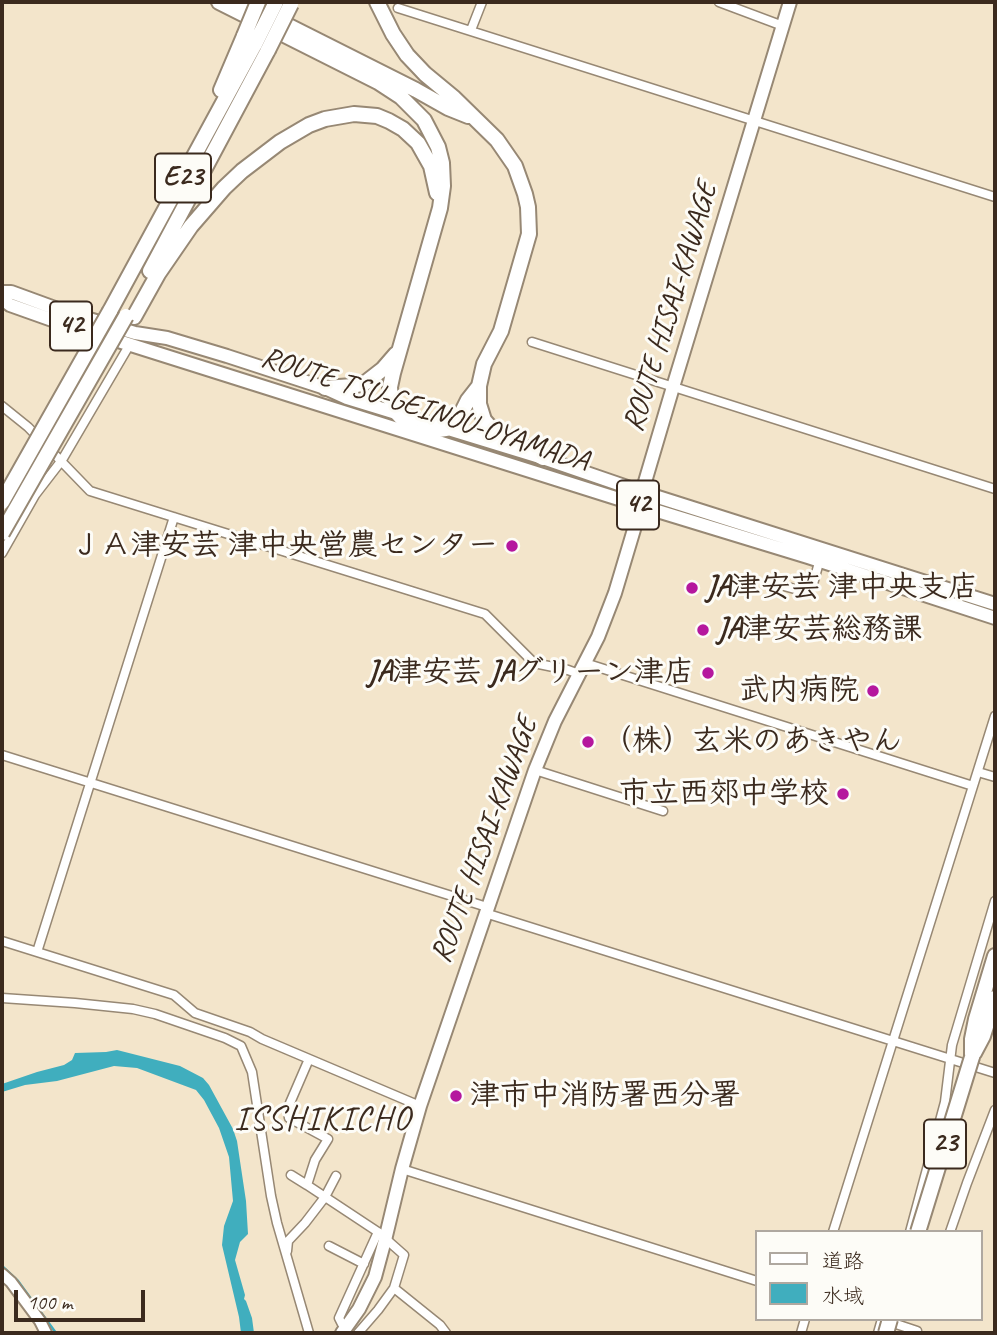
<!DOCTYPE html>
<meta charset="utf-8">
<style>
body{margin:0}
#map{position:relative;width:997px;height:1335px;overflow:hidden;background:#f3e5cb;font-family:Caveat,"Klee One",sans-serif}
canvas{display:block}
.frame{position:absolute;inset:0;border:4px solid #3b2a1e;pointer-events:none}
.legend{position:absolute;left:755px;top:1230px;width:228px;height:91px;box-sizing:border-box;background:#fdfcf7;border:2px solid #afa8a0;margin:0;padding:9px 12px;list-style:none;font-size:21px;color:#3b2a1e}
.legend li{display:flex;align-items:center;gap:14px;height:35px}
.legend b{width:35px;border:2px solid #afa8a0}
.scale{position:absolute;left:14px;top:1290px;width:131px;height:32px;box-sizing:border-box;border:4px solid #3b2a1e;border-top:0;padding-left:9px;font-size:21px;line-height:24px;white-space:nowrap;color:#3b2a1e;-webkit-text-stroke:5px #fdfcf7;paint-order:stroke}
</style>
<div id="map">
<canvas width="997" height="1335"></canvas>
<div class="frame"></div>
<ul class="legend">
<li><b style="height:9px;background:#fff"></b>道路</li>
<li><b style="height:19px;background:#40aebe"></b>水域</li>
</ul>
<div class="scale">100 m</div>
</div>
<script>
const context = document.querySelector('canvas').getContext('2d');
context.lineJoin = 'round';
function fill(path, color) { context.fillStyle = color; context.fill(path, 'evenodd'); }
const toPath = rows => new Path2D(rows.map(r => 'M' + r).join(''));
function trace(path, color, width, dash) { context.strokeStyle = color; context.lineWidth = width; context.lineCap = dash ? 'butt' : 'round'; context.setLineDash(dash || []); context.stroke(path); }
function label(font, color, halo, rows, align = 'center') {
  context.font = font + ' Caveat,"Klee One",sans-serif'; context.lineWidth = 6; context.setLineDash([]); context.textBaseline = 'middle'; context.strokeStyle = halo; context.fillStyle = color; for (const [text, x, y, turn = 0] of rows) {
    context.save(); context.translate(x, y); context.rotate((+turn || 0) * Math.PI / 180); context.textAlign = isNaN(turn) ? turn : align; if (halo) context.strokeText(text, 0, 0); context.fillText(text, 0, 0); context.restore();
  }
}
const water = toPath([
 [117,1050,180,1066,203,1078,209,1085,233,1129,237,1141,246,1201,248,1234,240,1242,235,1260,245,1295,244,1299,246,1301,252,1318,254,1333,241,1333,239,1317,222,1245,224,1226,233,1201,229,1157,219,1128,204,1100,196,1090,137,1068,114,1066,57,1081,25,1085,2,1092,2,1084,37,1072,64,1065,72,1060,75,1053,106,1052]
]);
const stream = toPath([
 [2,1266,18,1281,56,1333]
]);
const street = toPath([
 [719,2,783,26],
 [398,8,995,197],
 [471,30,482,2],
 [532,342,995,489],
 [2,406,28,427,90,491,485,614,534,663,568,670,579,674],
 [2,553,35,495,62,460,130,344],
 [773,583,802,591,813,584,820,559],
 [585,663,973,786],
 [2,755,487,907],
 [535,770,663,811],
 [978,772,995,777],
 [485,913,995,1073],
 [2,941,174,995,195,1013,250,1032,262,1039,420,1106],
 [37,952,174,517],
 [2,998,75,1003,133,1009,155,1014,225,1038,241,1046,252,1072,271,1196,277,1223,309,1333],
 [309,1059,290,1103,288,1111,289,1118,328,1139,315,1160,307,1185,378,1232,404,1255,394,1288,378,1310,358,1333],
 [402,1169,757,1281],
 [291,1175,307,1185],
 [833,1232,995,716],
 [910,1232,945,1102,952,1045,995,901],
 [950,1232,967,1183,995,1110],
 [329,1246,364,1264],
 [287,1251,288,1241,305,1223,325,1197,336,1176],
 [394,1288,440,1325,446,1333],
 [881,1319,917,1331],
 [342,1324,339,1318,378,1232],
 [801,1333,805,1319],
 [878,1333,882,1319]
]);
const secondary = toPath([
 [2,1274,11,1282,40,1321,46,1333]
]);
const primary = toPath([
 [2,292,11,292,63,311,135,333,167,338,227,356,325,388,347,398,543,458,642,492,995,604],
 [2,299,10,305,55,321,641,506,808,557,995,618],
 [342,1333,359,1309,375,1277,385,1240,402,1169,420,1106,535,770,555,721,598,637,615,593,641,506,642,492,673,387,790,2]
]);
const highway = toPath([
 [219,2,378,82,401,97,424,120,438,147,442,163,443,186,440,208,393,373,390,387,391,401,397,413,415,433,446,429,458,420,468,400,479,386],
 [241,2,416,90,448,108,468,116],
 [377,2,393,34,407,55,425,74,454,98,497,140,515,166,525,194,528,207,529,234,501,331,484,364,479,386,479,404,484,420,491,428,543,458],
 [221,90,244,36],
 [150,271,268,50],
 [110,311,255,44],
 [134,317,158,274,191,226,224,188,242,171,280,142,309,125,325,119,354,114,377,116,389,121,403,129,418,143,431,166,437,193],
 [325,388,353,386,365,383,383,369,396,354],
 [974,1053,983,1036,995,998],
 [972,1057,972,1039,976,1019,995,956]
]);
const highwayBridge = toPath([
 [244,36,258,2],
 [255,44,276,2],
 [268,50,291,4],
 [2,502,110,311],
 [2,533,126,316],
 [918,1232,972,1057],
 [886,1333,890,1319]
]);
const markers = [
 [512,546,7,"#b5179e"],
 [692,588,7,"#b5179e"],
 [703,630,7,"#b5179e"],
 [708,673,7,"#b5179e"],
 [873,691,7,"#b5179e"],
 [588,742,7,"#b5179e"],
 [843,794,7,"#b5179e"],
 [456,1096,7,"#b5179e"]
];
const shields = [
 [183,178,56],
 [71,326,42],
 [638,505,42],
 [945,1144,42]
];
const shieldNames = [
 ["E23",183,178],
 ["42",71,326],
 ["42",638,505],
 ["23",945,1144]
];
const streetNames = [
 ["ROUTE HISAI-KAWAGE",671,307,-73],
 ["ROUTE TSU-GEINOU-OYAMADA",425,410,18],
 ["ROUTE HISAI-KAWAGE",485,840,-70]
];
const poiNames = [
 ["ＪＡ津安芸 津中央営農センター",498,546],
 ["JA津安芸 津中央支店",706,588,"left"],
 ["JA津安芸総務課",717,630,"left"],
 ["JA津安芸 JAグリーン津店",694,673],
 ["武内病院",859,691],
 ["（株）玄米のあきやん",602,742,"left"],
 ["市立西郊中学校",829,794],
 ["津市中消防署西分署",470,1096,"left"]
];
const quarterNames = [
 ["ISSHIKICHO",323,1120]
];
fill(water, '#40aebe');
trace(stream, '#40aebe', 2.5);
trace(street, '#978874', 11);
trace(secondary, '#978874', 14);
trace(primary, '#978874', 16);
trace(highway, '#978874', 18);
trace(street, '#fff', 8);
trace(secondary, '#fff', 10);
trace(primary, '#fff', 12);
trace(highway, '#fff', 14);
trace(highwayBridge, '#978874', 18, []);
trace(highwayBridge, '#fff', 14);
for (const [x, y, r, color] of markers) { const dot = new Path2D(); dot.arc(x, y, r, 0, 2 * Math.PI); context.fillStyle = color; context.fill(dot); trace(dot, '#fdfcf7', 2.5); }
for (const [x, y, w] of shields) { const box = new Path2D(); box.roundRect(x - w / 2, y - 24.5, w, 49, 5); context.fillStyle = '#fdfcf7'; context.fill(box); trace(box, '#3b2a1e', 2); }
label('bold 28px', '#3b2a1e', null, shieldNames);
label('30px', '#3b2a1e', '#fdfcf7', streetNames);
label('bold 30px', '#3b2a1e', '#fdfcf7', poiNames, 'right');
context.letterSpacing = '2px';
label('33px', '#3b2a1e', '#fdfcf7', quarterNames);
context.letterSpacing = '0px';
</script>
